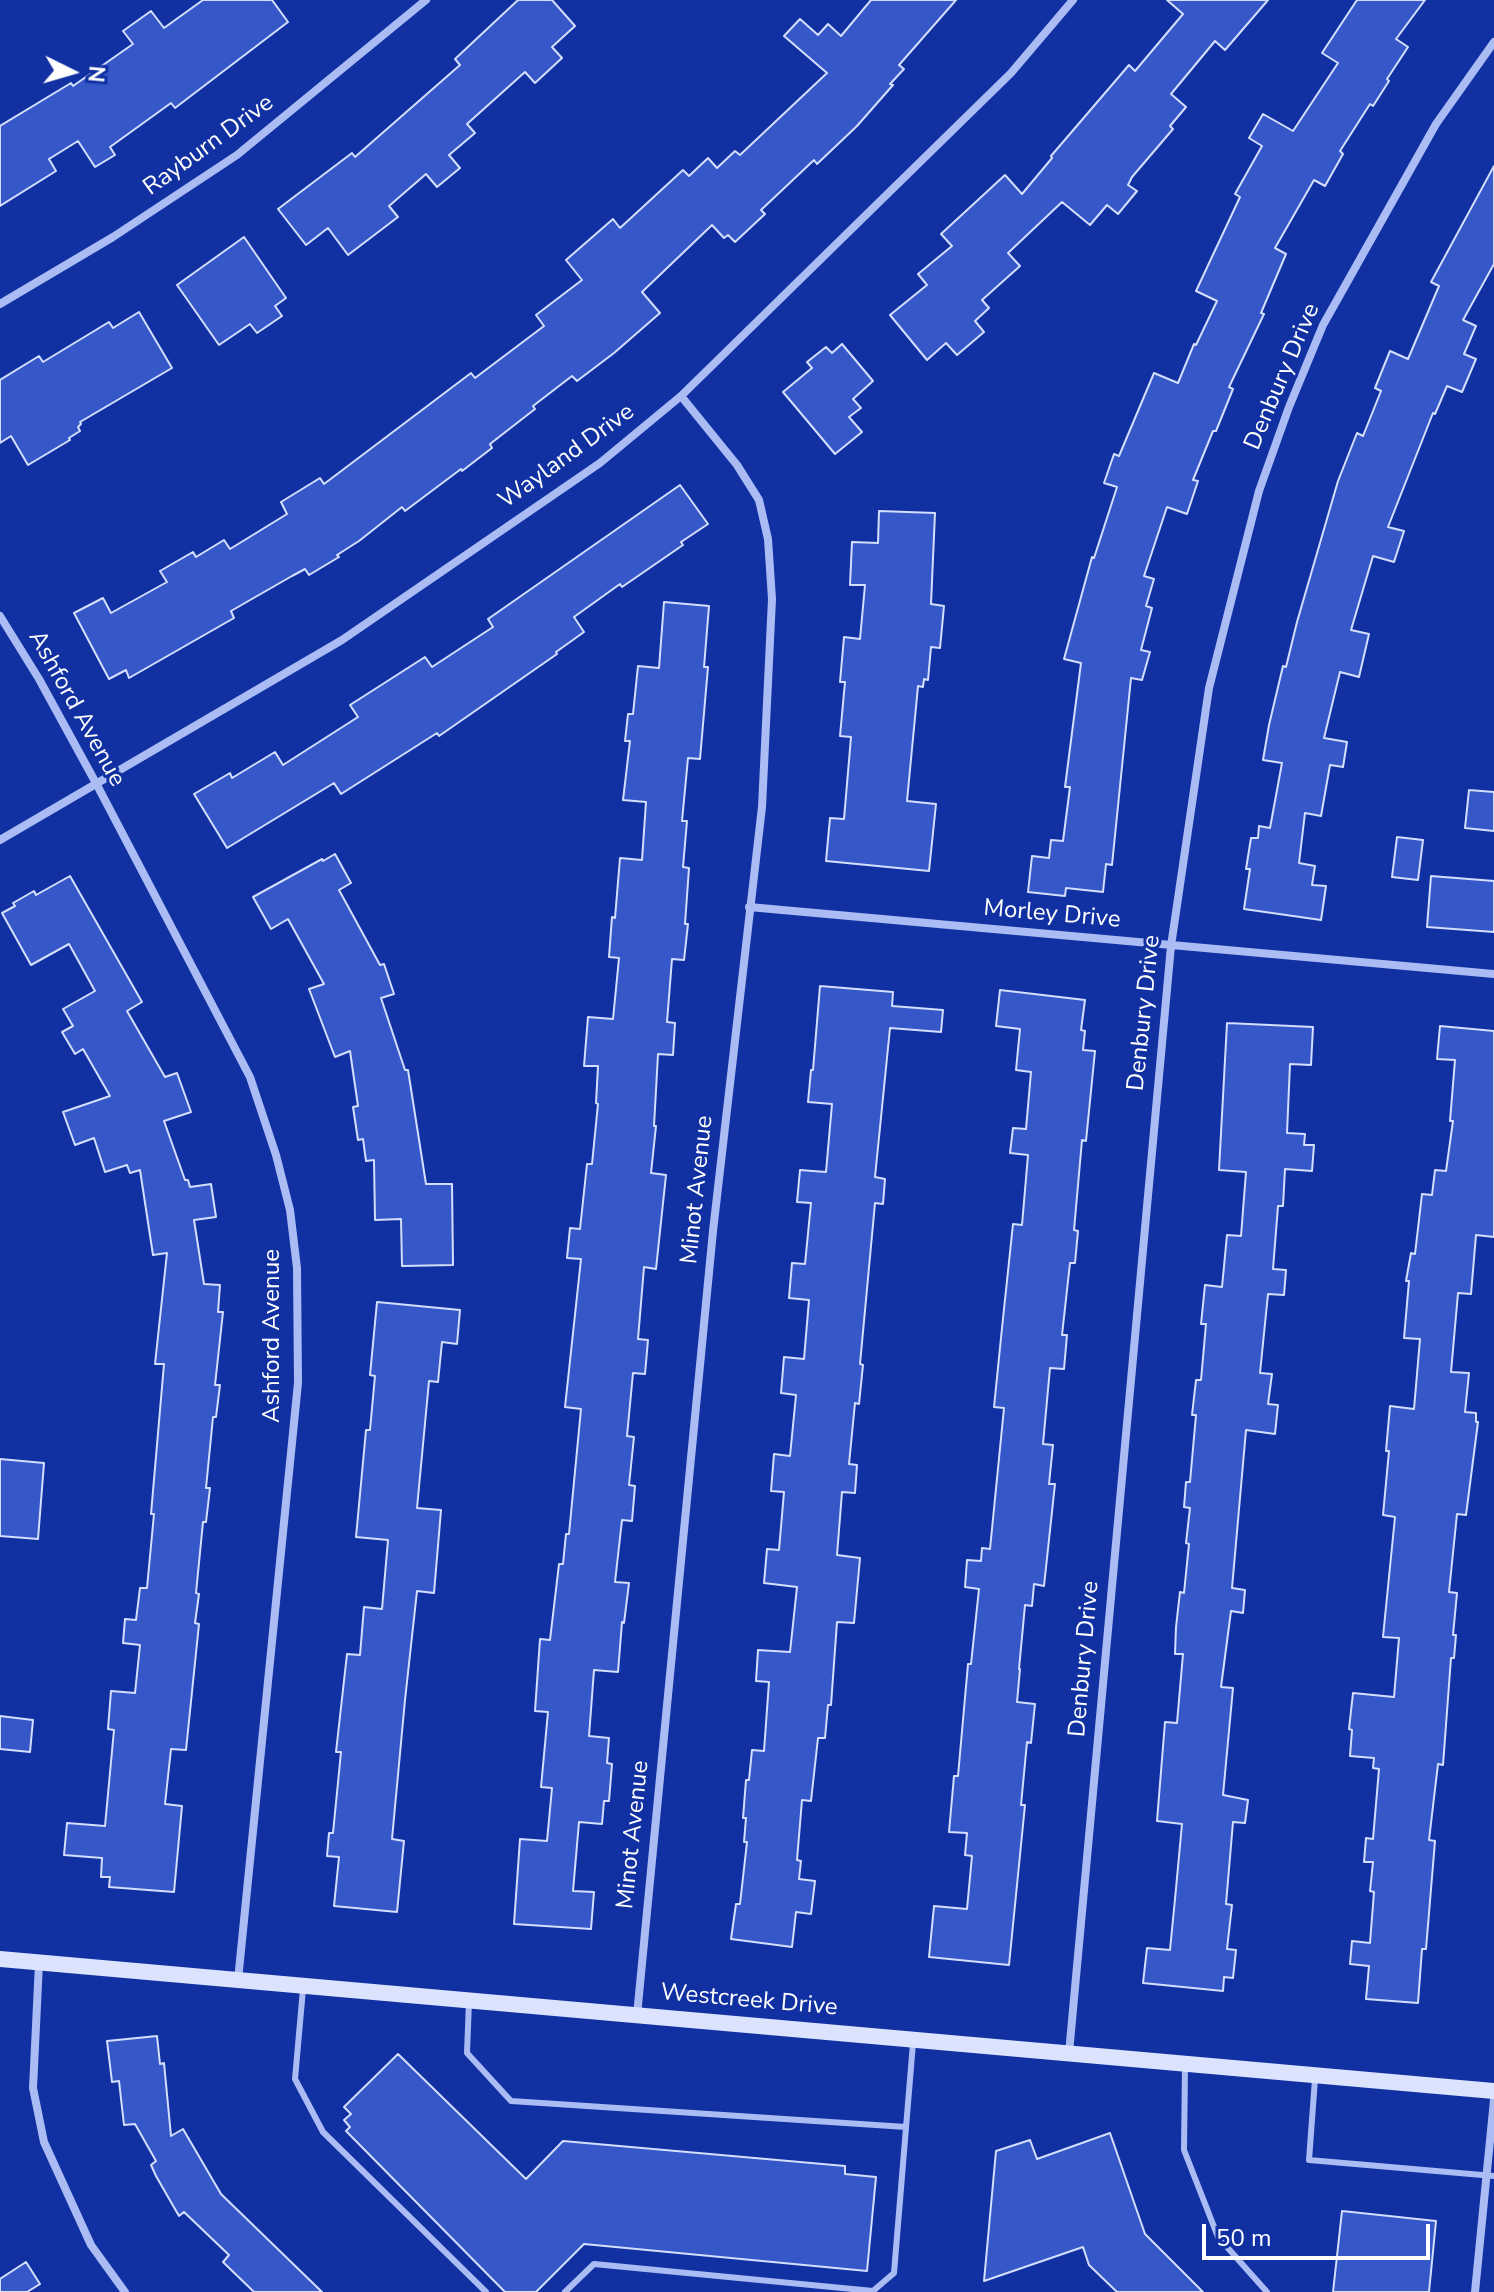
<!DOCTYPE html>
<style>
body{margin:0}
#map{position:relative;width:1494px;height:2292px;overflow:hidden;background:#1131a2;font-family:"Nunito Sans",sans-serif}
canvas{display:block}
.north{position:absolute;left:32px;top:32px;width:80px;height:80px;-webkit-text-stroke:6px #1131a2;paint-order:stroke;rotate:95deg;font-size:22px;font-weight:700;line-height:32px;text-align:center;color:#fff}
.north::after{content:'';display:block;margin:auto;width:28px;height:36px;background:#fff;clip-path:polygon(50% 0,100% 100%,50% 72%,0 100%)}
.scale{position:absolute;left:1202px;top:2224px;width:228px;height:36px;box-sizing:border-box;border:4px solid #fff;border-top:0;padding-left:10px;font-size:24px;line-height:28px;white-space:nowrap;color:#fff;-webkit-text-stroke:6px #1131a2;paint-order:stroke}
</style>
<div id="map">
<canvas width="1494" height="2292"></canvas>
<div class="north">N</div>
<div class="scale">50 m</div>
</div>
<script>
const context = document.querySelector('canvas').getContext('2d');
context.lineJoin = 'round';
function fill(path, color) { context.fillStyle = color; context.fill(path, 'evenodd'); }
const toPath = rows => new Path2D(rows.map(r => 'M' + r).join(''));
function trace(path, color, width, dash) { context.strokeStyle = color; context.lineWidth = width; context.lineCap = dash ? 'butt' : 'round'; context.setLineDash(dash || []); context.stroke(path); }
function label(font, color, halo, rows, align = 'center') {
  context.font = font + ' "Nunito Sans",sans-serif'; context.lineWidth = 6; context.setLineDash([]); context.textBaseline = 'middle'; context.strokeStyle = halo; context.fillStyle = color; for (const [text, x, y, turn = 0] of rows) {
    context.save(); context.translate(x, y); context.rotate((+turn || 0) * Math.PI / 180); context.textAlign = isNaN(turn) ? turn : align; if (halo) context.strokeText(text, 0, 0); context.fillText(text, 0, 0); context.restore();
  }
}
const building = toPath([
 [203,0,272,0,288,22,175,108,171,103,110,147,115,155,95,167,78,141,49,159,56,171,0,206,0,126,71,83,73,86,133,44,123,31,151,11,164,28,203,0],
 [518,0,552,0,575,26,552,47,562,58,535,83,525,72,467,124,475,133,449,155,460,168,437,187,426,174,389,206,398,217,348,255,328,228,306,245,278,209,352,153,355,157,460,65,455,59,518,0],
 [871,0,956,0,899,65,904,69,890,84,893,85,857,126,817,164,814,160,761,210,765,214,735,242,728,235,724,238,712,225,642,292,660,313,614,353,577,381,572,376,533,406,535,409,490,444,492,448,462,471,461,469,405,511,402,507,359,541,337,555,339,557,309,575,305,569,292,576,231,611,234,618,129,678,126,670,109,679,74,613,103,598,111,613,167,582,160,571,193,552,196,557,224,540,230,549,287,514,281,502,320,478,324,484,471,373,475,378,544,326,536,315,582,280,566,260,613,219,620,228,683,170,689,176,708,158,717,168,735,151,740,155,827,73,784,36,800,19,818,35,828,24,841,36,871,0],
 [1167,0,1268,0,1225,50,1215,41,1171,94,1186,107,1170,126,1173,129,1132,177,1128,185,1137,191,1118,214,1107,205,1090,225,1062,202,1008,253,1020,266,982,300,989,308,975,321,984,332,957,355,946,343,927,360,890,315,927,285,918,274,952,246,941,234,1005,175,1022,194,1052,158,1051,156,1129,65,1135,71,1183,14,1167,0],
 [1357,0,1425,0,1396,39,1408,47,1387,79,1389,81,1373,106,1370,104,1340,151,1343,154,1325,186,1314,180,1275,248,1286,254,1261,313,1264,314,1229,387,1233,389,1216,431,1213,431,1193,480,1198,481,1187,514,1167,507,1144,576,1154,579,1146,606,1152,608,1141,650,1150,652,1142,680,1131,678,1112,865,1106,864,1103,892,1066,888,1065,896,1028,892,1032,856,1049,858,1051,840,1063,841,1070,787,1065,787,1081,663,1064,659,1092,557,1094,558,1117,487,1104,483,1114,454,1119,456,1154,373,1178,383,1194,344,1196,345,1217,301,1196,291,1240,197,1235,194,1262,146,1249,138,1263,114,1293,131,1338,63,1322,53,1357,0],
 [1494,166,1494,264,1463,320,1476,326,1464,354,1476,359,1462,392,1447,386,1435,414,1433,413,1388,527,1404,531,1394,562,1373,556,1351,630,1369,634,1359,677,1340,672,1324,738,1347,742,1343,767,1330,765,1321,816,1305,813,1299,863,1315,866,1312,885,1326,886,1321,920,1244,909,1250,869,1246,869,1251,838,1258,838,1259,826,1270,828,1282,763,1263,760,1269,725,1283,666,1286,667,1297,622,1338,481,1357,433,1363,436,1381,391,1375,388,1390,351,1408,359,1439,286,1431,282,1494,166],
 [244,237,286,298,275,306,282,316,257,333,250,324,219,345,177,285,244,237],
 [139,312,172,368,80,422,81,424,78,427,80,431,69,438,70,440,28,465,11,436,0,443,0,380,39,356,43,362,109,322,113,328,139,312],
 [842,344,873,381,853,399,861,408,849,417,862,432,835,454,783,392,812,368,807,362,826,347,832,353,842,344],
 [680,485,708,524,681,542,683,545,622,587,620,584,574,617,584,632,556,652,557,654,439,736,437,733,341,794,334,783,227,848,194,794,230,773,232,778,275,752,283,765,358,717,350,705,425,657,432,667,493,627,488,619,680,485],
 [879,511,935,513,931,604,944,606,940,648,931,647,928,680,924,679,923,687,918,686,907,801,936,804,929,871,826,861,830,818,844,819,851,737,840,736,845,682,840,682,844,637,860,639,865,585,850,585,852,542,878,543,879,511],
 [664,602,709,606,704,667,708,667,700,759,688,758,682,821,687,821,683,867,689,868,685,924,688,924,684,960,672,959,667,1022,675,1023,673,1055,658,1054,654,1126,656,1126,651,1173,666,1175,656,1269,644,1267,638,1339,648,1340,645,1374,633,1373,627,1436,634,1437,629,1485,635,1486,632,1521,622,1520,615,1582,629,1583,624,1623,622,1622,618,1672,594,1670,589,1736,609,1738,607,1763,612,1764,609,1801,604,1801,602,1824,579,1822,573,1891,594,1892,591,1929,514,1924,520,1839,547,1841,552,1788,541,1787,548,1712,535,1711,540,1639,550,1640,559,1564,563,1564,566,1534,569,1534,581,1409,565,1407,581,1259,567,1258,570,1228,580,1229,587,1164,592,1164,598,1104,596,1103,598,1066,584,1066,588,1017,613,1019,619,958,609,957,612,917,615,918,620,858,642,860,646,802,623,800,630,741,625,741,628,714,633,714,638,666,659,668,664,602],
 [1469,790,1494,792,1494,831,1465,828,1469,790],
 [1397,837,1423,840,1418,880,1392,877,1397,837],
 [335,854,351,883,339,890,380,965,384,964,394,994,381,998,405,1070,408,1070,426,1184,452,1184,453,1265,402,1266,401,1219,375,1220,374,1160,366,1161,363,1139,358,1140,353,1107,358,1106,350,1051,335,1057,309,989,324,984,288,919,271,929,253,897,322,859,323,861,335,854],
 [70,876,142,1002,127,1011,165,1077,177,1073,191,1112,164,1121,185,1180,188,1180,190,1187,211,1184,216,1217,194,1220,204,1284,220,1285,218,1312,223,1312,215,1385,220,1385,216,1417,213,1417,206,1488,210,1488,206,1522,203,1522,196,1593,199,1594,195,1623,199,1624,186,1750,171,1749,165,1804,182,1806,174,1892,109,1887,110,1877,101,1877,102,1858,64,1855,67,1823,105,1826,114,1730,108,1729,111,1691,135,1693,140,1645,123,1643,125,1619,136,1620,140,1588,147,1588,154,1514,151,1514,164,1364,155,1364,167,1253,153,1255,140,1170,130,1173,127,1165,105,1172,94,1138,75,1145,63,1112,110,1096,83,1049,75,1054,62,1032,73,1026,63,1009,95,991,69,944,31,965,2,913,15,906,13,903,34,891,36,895,70,876],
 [1431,876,1494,881,1494,932,1427,927,1431,876],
 [820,986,893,992,892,1006,943,1010,941,1032,890,1028,875,1177,885,1179,883,1204,875,1203,860,1364,863,1365,859,1404,855,1403,849,1464,857,1465,855,1493,842,1492,837,1555,860,1558,854,1623,837,1622,831,1705,828,1705,825,1738,818,1738,811,1801,802,1800,797,1860,801,1861,799,1879,815,1881,811,1914,796,1912,792,1947,731,1939,736,1904,740,1904,747,1842,744,1842,746,1818,743,1818,746,1780,749,1780,752,1750,764,1751,769,1682,756,1681,758,1650,790,1652,797,1587,764,1583,767,1549,779,1550,784,1492,771,1491,774,1454,790,1456,796,1395,781,1393,784,1357,804,1359,809,1300,789,1298,792,1263,805,1264,811,1203,797,1202,800,1170,826,1172,832,1104,808,1102,811,1070,813,1070,820,986],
 [1000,990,1085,1000,1081,1030,1085,1031,1083,1050,1095,1051,1086,1141,1082,1140,1074,1230,1078,1231,1075,1263,1070,1263,1062,1335,1067,1335,1064,1369,1050,1368,1043,1444,1053,1445,1049,1484,1055,1484,1044,1586,1034,1584,1032,1606,1025,1605,1019,1669,1020,1669,1017,1702,1035,1704,1031,1743,1027,1742,1021,1805,1025,1805,1009,1965,929,1957,934,1906,967,1909,972,1856,965,1855,967,1833,949,1832,954,1776,958,1776,968,1664,971,1664,979,1589,965,1587,967,1560,981,1561,982,1548,990,1549,1004,1408,994,1407,1002,1328,1013,1224,1022,1225,1028,1155,1010,1153,1013,1128,1026,1129,1031,1072,1016,1070,1020,1029,996,1026,1000,990],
 [1227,1023,1313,1027,1311,1065,1290,1064,1287,1133,1305,1134,1304,1145,1314,1145,1312,1171,1285,1169,1283,1206,1278,1206,1273,1269,1286,1270,1284,1295,1268,1294,1260,1373,1272,1374,1268,1404,1278,1405,1275,1434,1246,1430,1232,1588,1245,1590,1243,1613,1231,1611,1221,1687,1233,1688,1223,1795,1248,1800,1245,1823,1233,1822,1226,1904,1232,1905,1227,1949,1236,1950,1233,1978,1224,1977,1223,1991,1143,1983,1147,1948,1170,1950,1175,1899,1182,1824,1157,1821,1165,1722,1177,1723,1183,1654,1175,1654,1176,1627,1180,1592,1184,1593,1189,1544,1186,1543,1190,1508,1184,1507,1186,1482,1190,1482,1196,1415,1192,1415,1196,1380,1201,1380,1206,1324,1201,1324,1205,1285,1222,1287,1227,1235,1241,1236,1246,1172,1219,1170,1227,1023],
 [1440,1026,1494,1031,1494,1237,1476,1235,1471,1294,1458,1293,1451,1372,1469,1373,1465,1412,1476,1413,1476,1422,1478,1422,1466,1515,1457,1514,1449,1592,1457,1593,1453,1635,1456,1635,1454,1658,1451,1658,1443,1765,1438,1764,1429,1840,1435,1841,1426,1949,1422,1949,1418,2003,1366,1999,1369,1966,1350,1964,1352,1941,1370,1943,1374,1892,1370,1891,1373,1862,1364,1862,1366,1838,1373,1839,1379,1769,1373,1768,1374,1758,1350,1756,1352,1730,1349,1729,1353,1693,1394,1697,1399,1638,1383,1637,1395,1517,1383,1515,1389,1451,1386,1451,1390,1406,1414,1409,1420,1339,1404,1338,1409,1281,1406,1281,1411,1253,1415,1254,1422,1194,1432,1195,1435,1170,1446,1171,1453,1121,1450,1121,1455,1060,1437,1059,1440,1026],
 [377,1302,460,1310,457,1344,442,1342,438,1382,429,1381,417,1508,441,1510,434,1593,417,1591,405,1700,392,1839,404,1841,397,1912,334,1906,339,1857,327,1856,329,1833,333,1833,341,1752,336,1752,347,1654,360,1655,364,1607,382,1609,388,1540,356,1537,366,1430,370,1430,375,1376,370,1375,377,1302],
 [0,1459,44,1463,38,1539,0,1536,0,1459],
 [0,1716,33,1720,30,1752,0,1749,0,1716],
 [157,2036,160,2064,164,2063,171,2136,183,2129,221,2194,322,2292,254,2292,223,2262,229,2255,184,2212,179,2216,156,2176,151,2165,156,2161,135,2124,124,2125,119,2081,112,2082,107,2041,157,2036],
 [398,2054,526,2179,563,2141,845,2166,845,2174,876,2177,867,2271,584,2244,536,2292,505,2292,346,2131,350,2127,344,2120,351,2114,344,2107,398,2054],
 [1110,2133,1145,2234,1203,2292,1117,2292,1089,2265,1083,2247,984,2281,996,2151,1030,2140,1037,2159,1110,2133],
 [1342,2211,1436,2221,1429,2292,1333,2292,1342,2211],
 [26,2262,40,2284,27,2292,0,2292,0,2279,26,2262]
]);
const lane = toPath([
 [303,1989,295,2079,323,2132,486,2292],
 [469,2001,467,2053,511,2101,906,2127],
 [1185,2067,1184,2150,1218,2237,1267,2292],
 [1315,2079,1309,2160,1494,2176],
 [565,2292,594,2264,873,2291,894,2273,913,2043]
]);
const street = toPath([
 [0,304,113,237,237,155,426,0],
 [0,616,39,679,97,785,250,1077,276,1155,290,1210,297,1268,298,1383,238,1980],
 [0,840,342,640,600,463,681,396,1011,73,1073,0],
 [749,907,1494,974],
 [39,1963,33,2088,44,2142,91,2245,125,2292],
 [637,2015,713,1231,762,807,772,599,768,539,759,500,737,465,681,396],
 [1069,2053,1171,946,1209,688,1259,491,1289,407,1323,325,1436,124,1494,42],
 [1475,2292,1494,2100]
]);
const secondary = toPath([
 [0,1959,1494,2091]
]);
const streetNames = [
 ["Rayburn Drive",209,146,-36],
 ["Denbury Drive",1283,377,-67],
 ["Wayland Drive",567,457,-36],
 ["Ashford Avenue",76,709,61],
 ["Morley Drive",1052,915,5],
 ["Denbury Drive",1145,1013,-84],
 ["Minot Avenue",698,1190,-84],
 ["Ashford Avenue",273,1336,-90],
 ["Denbury Drive",1085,1659,-85],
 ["Minot Avenue",634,1835,-84],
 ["Westcreek Drive",749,2001,5]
];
fill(building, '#3557c7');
trace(building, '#d4defe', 2);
trace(lane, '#abbcf5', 6);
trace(street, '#abbcf5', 8);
trace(secondary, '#dbe3fe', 16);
label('24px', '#fff', '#1131a2', streetNames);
</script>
